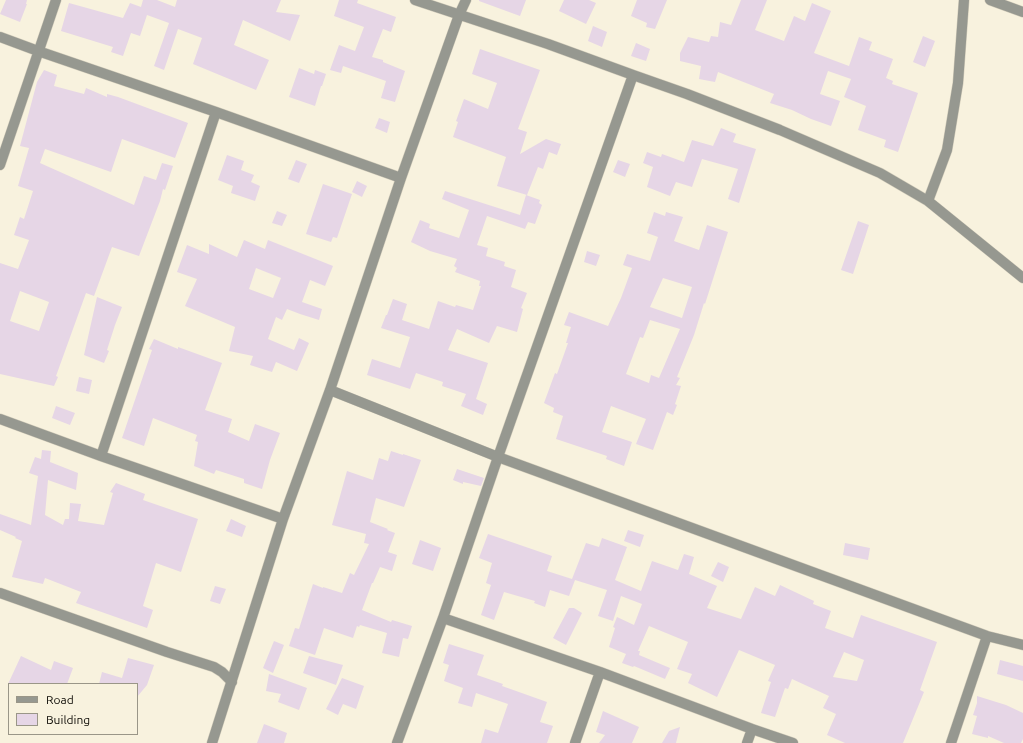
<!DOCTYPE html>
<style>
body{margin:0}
#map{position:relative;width:1023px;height:743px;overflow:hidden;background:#f8f2de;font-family:Ubuntu,sans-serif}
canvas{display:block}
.legend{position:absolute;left:8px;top:683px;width:130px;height:52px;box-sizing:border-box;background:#f8f2de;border:1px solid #9a9688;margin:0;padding:5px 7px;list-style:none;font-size:12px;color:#0e0c06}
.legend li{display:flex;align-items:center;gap:8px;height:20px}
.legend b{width:20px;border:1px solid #9a9688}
</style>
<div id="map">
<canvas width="1023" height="743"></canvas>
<ul class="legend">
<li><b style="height:5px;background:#969890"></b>Road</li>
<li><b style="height:11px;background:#e6d6e6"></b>Building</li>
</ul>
</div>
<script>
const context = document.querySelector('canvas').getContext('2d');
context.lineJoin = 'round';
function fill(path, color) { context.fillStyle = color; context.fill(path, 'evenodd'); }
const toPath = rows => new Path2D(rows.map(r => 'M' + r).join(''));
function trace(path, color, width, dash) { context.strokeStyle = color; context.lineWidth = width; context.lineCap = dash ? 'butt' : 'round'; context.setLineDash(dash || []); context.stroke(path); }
const building = toPath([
 [6,0,27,0,26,4,27,4,20,22,0,14],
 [143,0,157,0,175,7,177,0,281,0,276,12,300,15,290,41,243,20,234,45,269,60,256,90,222,76,193,64,202,38,178,29,164,70,154,66,169,23,147,15,140,36,131,33,123,56,111,52,113,47,61,31,69,3,123,18,130,3,141,7],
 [339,0,358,0,357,3,396,17,391,32,383,29,372,57,383,60,383,62,405,71,395,102,381,98,386,81,343,66,341,73,330,70,339,45,355,51,364,27,334,16],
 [479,0,526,0,520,16,479,1],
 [564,0,589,0,596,3,586,24,559,11],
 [637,0,667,0,655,29,646,27,647,23,631,16],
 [741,0,767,0,755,30,784,41,794,16,805,21,812,3,831,11,814,53,849,66,859,37,872,42,869,50,893,59,886,78,893,81,892,84,918,93,898,152,884,147,886,140,858,130,866,106,844,97,851,79,828,71,820,94,840,101,831,126,811,119,792,110,770,103,774,94,718,72,715,82,699,79,701,66,680,61,680,53,688,37,709,42,711,36,718,37,720,22,731,25],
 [593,26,607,32,602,47,588,41],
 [923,36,935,41,925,67,913,62],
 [636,43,650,49,646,61,631,56],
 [480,49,540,70,518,129,527,132,520,154,546,139,561,144,557,155,549,152,543,169,538,167,527,195,497,186,506,157,453,137,458,122,456,121,464,99,488,109,497,83,472,74],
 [299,68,314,74,315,70,326,74,322,86,321,86,315,106,289,97],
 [44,70,57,75,54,86,84,94,86,88,107,97,107,94,118,97,188,123,175,158,122,139,111,172,45,149,40,163,134,205,144,176,156,180,162,163,173,166,165,190,163,189,160,201,139,256,112,247,94,296,86,293,56,376,58,377,54,386,0,374,0,263,18,269,29,240,14,235,20,217,24,219,33,191,18,186,29,148,20,146,37,82],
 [20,291,49,302,39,331,10,321],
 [379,118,390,122,387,133,375,128],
 [721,128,736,134,733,142,756,149,739,203,728,199,738,169,702,159,692,187,676,182,670,196,647,187,653,167,643,163,647,152,661,157,662,154,684,162,692,140,713,146],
 [227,155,244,161,241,170,254,175,251,182,260,186,255,201,231,193,233,186,218,180],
 [296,160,307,164,299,183,288,179],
 [618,160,630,164,625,177,613,172],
 [357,181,367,186,362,197,352,192],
 [323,184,352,194,337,238,333,237,331,242,306,234],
 [445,191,520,215,526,195,540,200,539,203,542,205,535,224,528,222,525,229,487,216,477,245,488,248,486,256,505,262,504,266,516,270,511,287,527,293,521,308,523,309,517,332,497,326,489,343,457,329,448,350,488,363,476,399,487,404,483,415,461,406,466,394,442,386,443,382,416,373,410,389,367,375,372,359,400,368,410,337,381,328,386,315,387,315,393,299,407,304,402,320,429,329,438,301,455,307,456,305,473,310,481,286,479,286,480,281,455,272,457,268,454,266,457,259,430,251,411,242,420,220,430,224,429,228,459,238,469,210,442,199],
 [277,211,287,215,282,226,272,223],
 [654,212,665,216,666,212,683,217,674,241,699,250,707,225,728,232,705,304,704,303,694,335,677,377,680,378,676,385,681,386,675,404,677,405,673,415,667,412,653,450,636,444,646,419,611,406,602,432,632,442,624,466,606,459,607,456,556,439,563,416,553,412,554,408,544,403,555,373,557,374,568,343,566,343,571,327,564,325,569,312,608,326,621,298,632,268,623,265,627,254,650,261,658,237,647,233],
 [663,278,692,287,682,318,650,307],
 [650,320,680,329,659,378,651,375,649,383,626,374,640,337,643,338],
 [858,221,869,225,853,274,841,270],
 [244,240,265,249,268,240,333,266,325,286,310,280,302,302,322,309,319,320,300,314,287,309,282,320,276,317,268,339,294,350,299,338,309,343,297,371,276,362,272,372,250,365,253,356,229,351,235,327,185,306,197,279,177,272,187,245,209,254,209,244,237,257],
 [256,268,281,278,273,298,249,289],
 [587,251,600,255,596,266,584,262],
 [97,297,122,307,115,325,107,350,109,351,104,363,84,355],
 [154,339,178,349,178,347,222,363,205,410,232,419,228,432,249,441,255,424,280,433,270,460,262,489,244,483,244,479,216,470,214,474,194,466,198,442,195,441,197,435,153,418,144,446,122,438,152,350,149,349],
 [79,377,92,380,89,394,76,391],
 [56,406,75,413,70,425,52,418],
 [42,450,51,451,50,462,78,473,76,490,48,480,45,515,63,525,65,519,69,519,70,503,81,504,78,521,104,525,113,493,110,492,116,483,145,494,143,500,198,519,181,572,156,563,143,606,153,610,147,628,76,603,81,592,45,578,43,584,12,577,22,541,15,538,16,537,0,530,0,514,31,525,38,476,29,473,35,457,41,459],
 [391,451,403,455,403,454,421,460,404,507,376,498,370,522,388,529,387,530,395,533,388,552,397,555,392,571,380,567,373,583,372,583,362,610,391,622,392,620,412,626,408,639,403,638,399,657,382,653,387,633,360,625,359,627,357,626,353,638,324,628,315,655,289,646,295,628,299,629,313,584,323,588,323,587,342,593,350,573,354,575,369,544,364,543,366,534,332,525,347,471,373,480,379,458,388,461],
 [457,469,484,478,481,486,463,482,463,484,453,480],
 [231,519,246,526,242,537,226,531],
 [628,530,644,535,640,547,624,541],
 [488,534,552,556,547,571,572,579,586,543,599,547,602,538,627,547,615,580,641,591,652,561,678,570,684,554,694,557,689,574,717,586,707,608,741,619,755,587,775,596,780,585,814,601,813,604,831,611,825,628,853,638,861,615,937,642,920,690,924,692,903,743,845,743,827,735,836,714,823,708,829,696,792,679,788,689,785,688,775,717,761,713,771,682,768,681,775,665,739,650,717,697,688,683,692,674,677,669,688,642,649,626,638,651,640,651,639,655,670,668,665,679,634,666,633,667,622,663,626,654,609,647,615,628,613,627,617,617,634,625,642,604,621,596,613,621,598,616,607,590,575,580,569,596,550,590,545,607,534,603,535,601,504,592,494,620,481,615,491,585,486,583,492,563,479,558],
 [844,652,864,660,857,681,833,677],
 [420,540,441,548,433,571,412,564],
 [845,543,870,548,868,560,843,555],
 [718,562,729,567,723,582,711,576],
 [215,586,226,589,220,604,210,601],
 [569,608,574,608,582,613,566,645,553,638],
 [274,641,284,645,273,673,263,668],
 [449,644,484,655,477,675,503,684,502,686,547,702,540,722,553,726,547,743,481,743,485,729,498,733,508,704,476,693,472,707,458,703,463,688,444,681,449,665,443,663],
 [21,656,51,670,54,661,73,668,67,684,8,684],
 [309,656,343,665,336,685,303,673],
 [128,658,154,665,147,685,137,697,137,684,99,684,102,672,122,678],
 [1000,660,1023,666,1023,681,997,674],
 [269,674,307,688,299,710,278,702,281,694,266,691],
 [342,678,364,686,356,709,343,704,338,715,326,709],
 [977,696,1006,705,1023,713,1023,739,1021,743,1004,743,988,736,988,738,972,734,977,716,973,715,977,703],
 [603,711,639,727,632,743,599,743,605,735,596,732],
 [264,724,287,733,284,743,257,743],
 [680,727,676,743,662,743,669,731]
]);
const minor = toPath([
 [990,0,1023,12],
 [0,37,38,51,216,112,401,178],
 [633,75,687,94,780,130,880,173,928,201,1023,278],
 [0,165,56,0],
 [928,201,947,150,958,83,964,0],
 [330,390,498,457,987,636,1023,645],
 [0,419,101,456,283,519],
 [101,456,216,112],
 [0,593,167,652,214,667,222,672,232,682],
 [443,618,600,672,752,729,793,743],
 [212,743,283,519,330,390,401,178,459,15,466,0],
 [397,743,443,618,498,457,633,75,548,44,415,0],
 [575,743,600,672],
 [747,743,752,729],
 [951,743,987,636]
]);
fill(building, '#e6d6e6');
trace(minor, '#d3cdbb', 11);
trace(minor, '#969890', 10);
</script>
